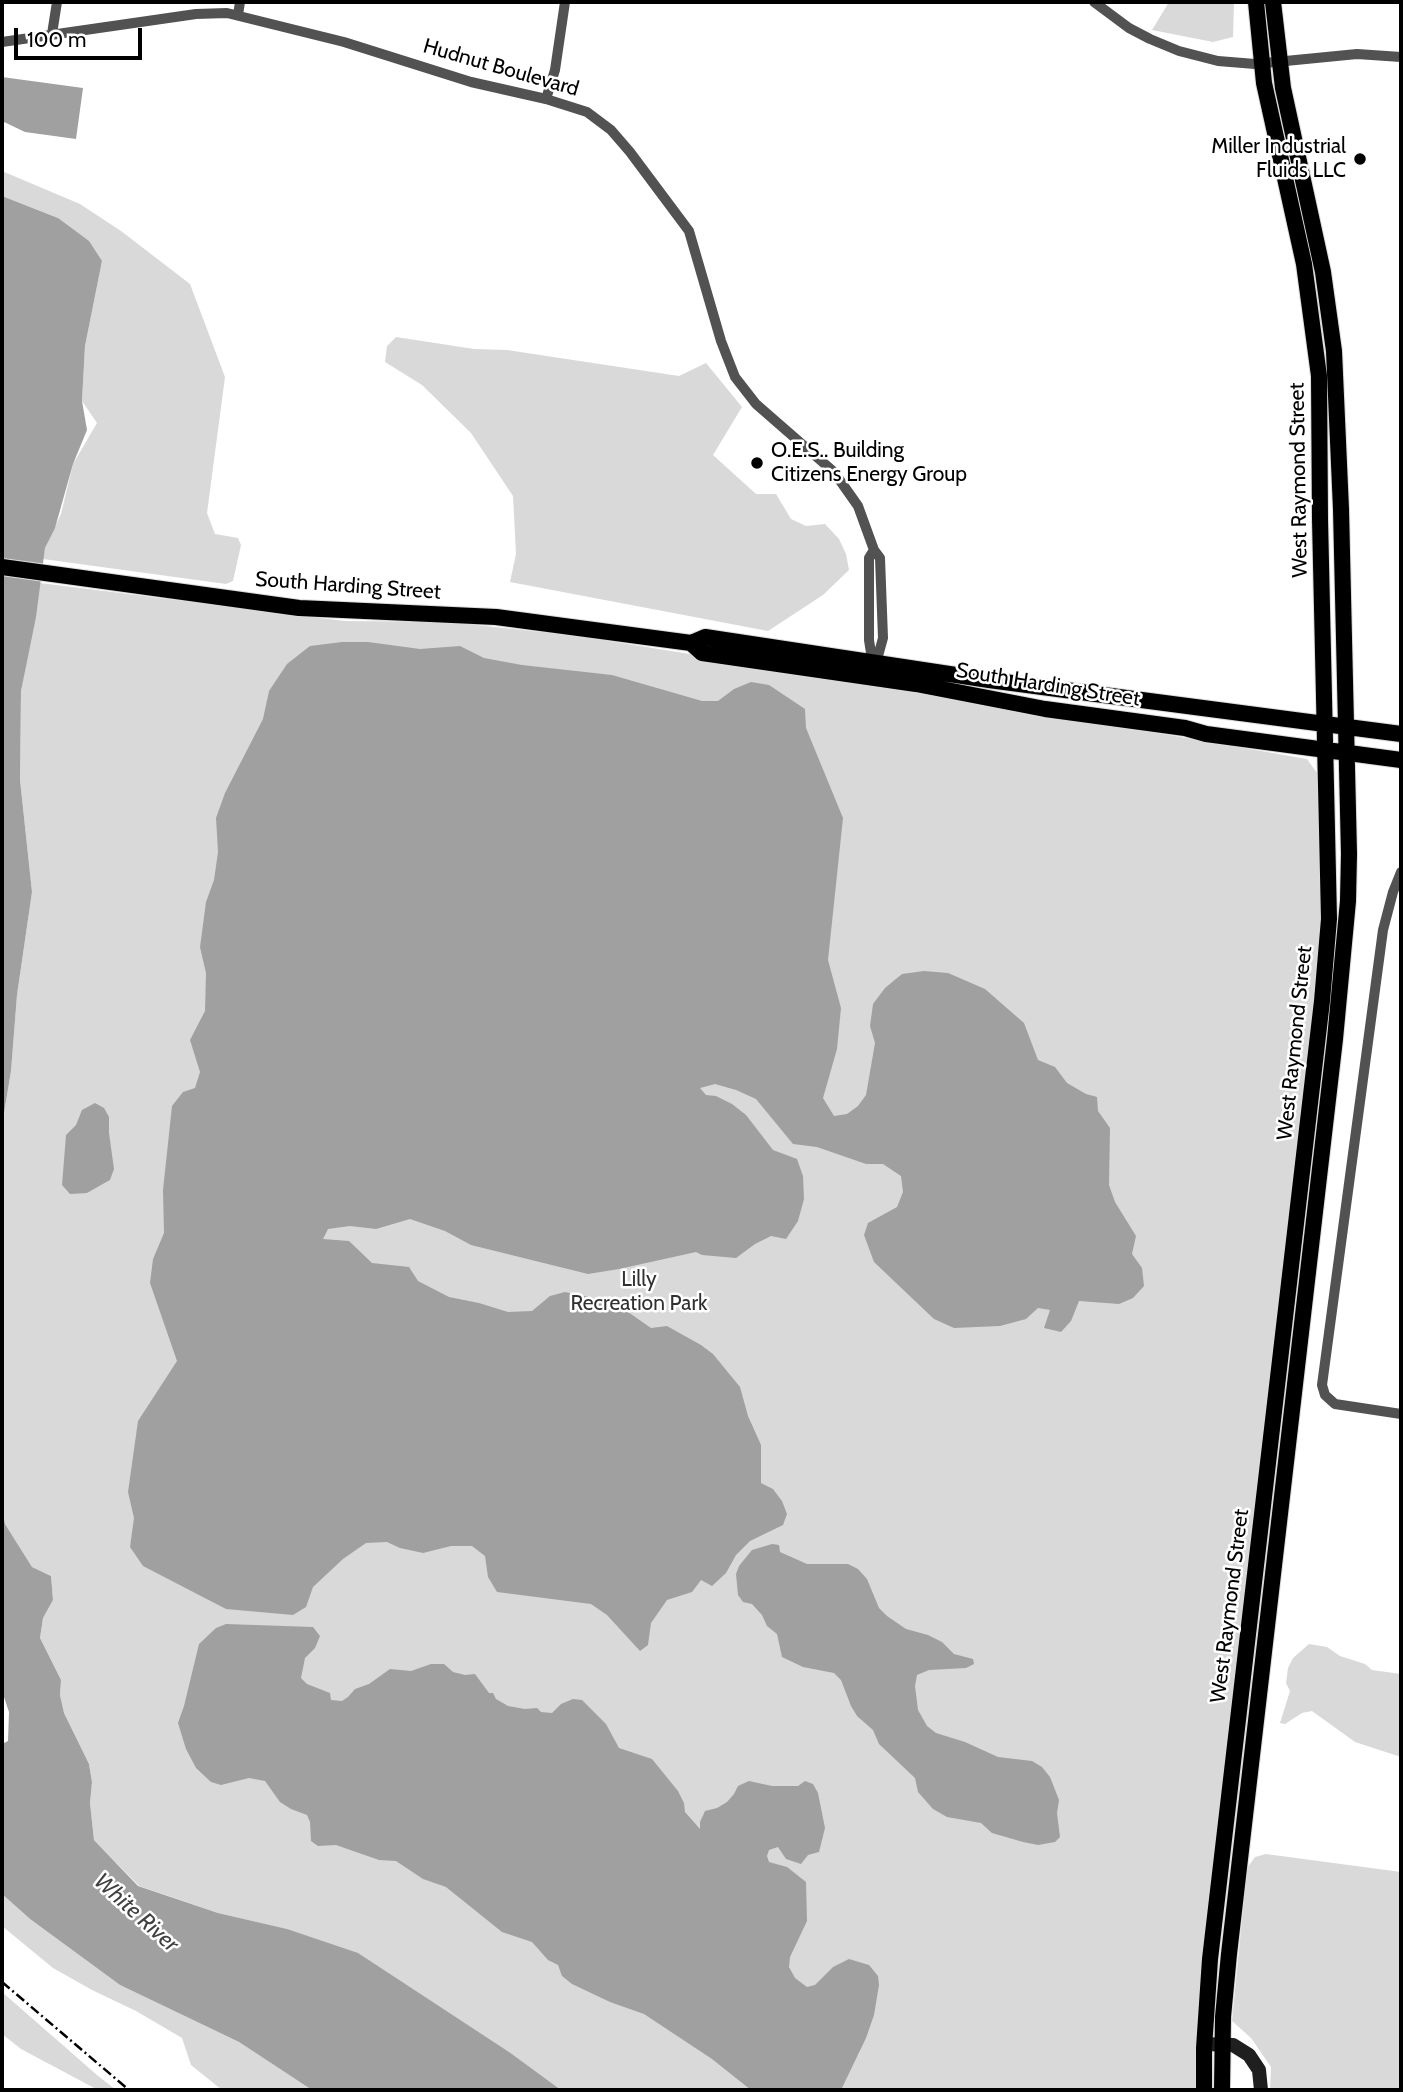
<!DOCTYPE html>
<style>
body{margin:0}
#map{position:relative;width:1403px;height:2092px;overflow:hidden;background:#fff;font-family:Cabin,sans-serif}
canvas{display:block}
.frame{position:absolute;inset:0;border:4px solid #000;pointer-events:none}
.scale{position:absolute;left:14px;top:28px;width:128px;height:32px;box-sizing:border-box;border:4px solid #000;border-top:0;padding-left:9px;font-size:21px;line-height:24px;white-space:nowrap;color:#000;-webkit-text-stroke:5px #fff;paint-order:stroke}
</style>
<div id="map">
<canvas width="1403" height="2092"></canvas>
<div class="frame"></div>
<div class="scale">100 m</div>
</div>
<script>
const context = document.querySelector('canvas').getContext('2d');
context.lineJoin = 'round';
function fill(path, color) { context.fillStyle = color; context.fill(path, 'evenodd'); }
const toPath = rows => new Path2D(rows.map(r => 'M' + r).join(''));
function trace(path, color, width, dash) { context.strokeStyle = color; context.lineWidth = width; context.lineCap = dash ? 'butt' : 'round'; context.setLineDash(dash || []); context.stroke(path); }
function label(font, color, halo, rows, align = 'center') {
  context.font = font + ' Cabin,sans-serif'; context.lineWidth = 5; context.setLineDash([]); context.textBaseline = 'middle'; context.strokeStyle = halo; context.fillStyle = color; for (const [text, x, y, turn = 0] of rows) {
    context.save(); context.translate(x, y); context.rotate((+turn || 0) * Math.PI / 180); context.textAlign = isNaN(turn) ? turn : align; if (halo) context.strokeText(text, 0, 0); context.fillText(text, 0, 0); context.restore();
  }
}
const green = toPath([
 [1169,2,1234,2,1233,37,1213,42,1152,30],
 [2,171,80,204,121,231,190,284,225,377,207,513,215,534,238,538,241,545,233,581,226,584,43,559,45,548,61,514,73,464,97,423,82,401,85,346,102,261,58,218,2,196],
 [396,337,474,349,507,350,679,376,706,363,742,407,713,455,756,494,776,494,791,519,806,526,825,524,839,539,846,554,849,570,823,595,768,631,510,582,516,554,513,496,471,433,422,385,385,362,387,346],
 [40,583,345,621,449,622,578,636,882,685,1307,759,1317,773,1319,808,1321,909,1318,963,1203,1948,1197,2049,1197,2090,561,2090,512,2054,286,1929,218,1913,139,1886,94,1840,90,1803,92,1782,89,1764,64,1713,60,1695,61,1680,40,1638,43,1618,53,1600,51,1576,32,1567,5,1524,2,1509,2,1125,11,1071,17,995,32,892,20,780,21,691],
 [1309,1644,1327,1647,1340,1656,1365,1664,1372,1670,1401,1674,1401,1757,1355,1742,1312,1711,1302,1713,1285,1724,1280,1723,1290,1691,1286,1683,1288,1668,1293,1658],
 [1266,1854,1401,1872,1401,2090,1270,2090,1271,2067,1251,2038,1232,2021,1247,1868,1255,1857],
 [2,1894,30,1919,120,1985,239,2042,312,2090,222,2090,191,2065,182,2038,136,2011,92,1990,53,1968,2,1926],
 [2,1992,97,2075,116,2090,98,2090,21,2049,2,2034]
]);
const water = toPath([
 [2,77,83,88,76,139,25,132,2,121],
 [2,196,58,218,89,241,102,261,85,346,82,401,87,430,73,464,55,528,45,548,36,617,21,691,20,780,32,892,17,995,11,1071,2,1125],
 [342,642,368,642,420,649,460,646,484,658,522,665,612,675,702,701,718,701,734,689,751,682,769,685,805,709,806,728,843,818,828,960,841,1008,837,1049,823,1098,834,1116,847,1114,858,1106,866,1095,875,1043,870,1026,873,1004,885,988,902,974,924,971,948,973,985,989,1024,1023,1038,1060,1055,1067,1067,1083,1086,1094,1097,1097,1098,1111,1110,1128,1109,1185,1115,1202,1136,1236,1132,1254,1142,1268,1144,1286,1133,1298,1119,1304,1079,1301,1071,1321,1061,1332,1044,1328,1050,1310,1038,1308,1026,1319,1000,1326,954,1328,934,1319,874,1262,864,1235,868,1223,897,1207,903,1192,901,1176,883,1164,866,1164,817,1147,793,1144,756,1099,736,1090,715,1084,700,1088,706,1095,716,1096,732,1104,746,1115,773,1150,797,1159,803,1176,804,1199,798,1221,786,1239,771,1236,755,1244,736,1258,702,1255,696,1252,619,1269,588,1274,471,1245,445,1231,410,1219,376,1229,350,1226,328,1229,323,1239,349,1241,372,1263,409,1267,418,1281,449,1297,479,1303,508,1312,532,1311,550,1296,565,1292,599,1299,628,1312,651,1328,667,1326,701,1345,713,1354,740,1387,748,1416,761,1445,761,1483,773,1489,782,1501,787,1514,783,1525,750,1541,736,1555,726,1573,712,1586,701,1580,692,1592,667,1600,651,1623,648,1645,640,1651,607,1615,591,1604,497,1592,488,1577,485,1556,472,1546,451,1546,423,1553,400,1548,387,1542,366,1543,343,1559,313,1587,306,1607,293,1615,226,1609,143,1566,130,1547,134,1518,128,1492,138,1421,177,1361,150,1283,153,1259,164,1233,163,1190,172,1106,183,1092,195,1088,200,1072,190,1040,205,1011,206,973,200,947,206,902,214,880,218,852,216,818,225,793,263,719,269,691,287,664,310,646],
 [95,1103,104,1108,109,1117,109,1133,114,1169,110,1180,101,1185,87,1193,70,1194,62,1185,66,1135,76,1125,82,1110],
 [2,1509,5,1524,32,1567,51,1576,53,1600,43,1618,40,1638,61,1680,60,1695,64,1713,89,1764,92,1782,90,1803,94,1840,138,1886,218,1913,287,1929,358,1953,512,2054,561,2090,312,2090,239,2042,120,1985,30,1919,2,1894,2,1744,8,1741,9,1712,2,1691],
 [772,1544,779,1545,780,1552,807,1564,848,1564,858,1569,867,1579,879,1608,887,1616,906,1629,928,1635,942,1642,954,1654,973,1659,974,1664,966,1668,929,1670,917,1675,915,1686,918,1710,927,1726,936,1733,965,1742,998,1757,1032,1761,1042,1767,1050,1777,1059,1800,1057,1813,1060,1837,1055,1842,1038,1845,1023,1842,992,1833,981,1823,947,1817,933,1809,918,1792,915,1778,879,1744,873,1730,857,1716,851,1706,841,1680,834,1673,803,1667,782,1657,777,1634,767,1626,762,1615,752,1604,743,1602,738,1595,736,1574,739,1566,752,1550],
 [226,1624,313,1627,320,1636,315,1648,305,1658,301,1678,307,1684,330,1693,331,1700,342,1701,348,1697,355,1689,369,1684,390,1669,411,1671,431,1664,444,1664,453,1672,465,1675,475,1674,489,1693,493,1693,496,1699,508,1706,525,1709,537,1708,541,1712,552,1713,561,1704,573,1699,582,1700,606,1724,619,1748,652,1759,678,1791,684,1803,685,1812,700,1829,700,1822,705,1811,717,1808,727,1802,734,1794,738,1786,749,1781,772,1786,798,1786,805,1781,813,1784,818,1793,825,1828,819,1852,808,1855,801,1864,786,1859,778,1847,769,1850,767,1856,769,1862,787,1867,806,1882,807,1921,790,1957,789,1967,795,1978,807,1987,815,1985,833,1967,849,1959,869,1965,878,1976,879,1985,874,2015,866,2038,841,2090,751,2090,712,2059,644,2014,610,2002,572,1984,562,1976,558,1965,548,1960,532,1942,502,1932,446,1887,423,1879,396,1861,379,1860,336,1845,318,1846,311,1841,310,1822,307,1815,291,1809,280,1802,265,1781,249,1778,221,1785,211,1782,196,1768,186,1749,178,1723,184,1706,199,1644,216,1628]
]);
const street = toPath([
 [1094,2,1129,28,1150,39,1179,51,1218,61,1255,64,1357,54,1401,57],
 [238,15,240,2],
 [52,34,57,2],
 [2,42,196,14,227,13,344,42,471,82,546,99,587,112,611,130,630,152,689,231,721,341,735,377,756,404,834,472,858,506,874,550,880,558,883,638,875,667],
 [546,99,555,70,565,2],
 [874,550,869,558,869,640,871,653,876,662],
 [1401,872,1393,892,1383,930,1322,1385,1325,1395,1335,1404,1401,1414]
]);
const secondary = toPath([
 [1204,2044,1233,2045,1249,2055,1259,2070,1261,2090]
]);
const primary = toPath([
 [2,567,299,608,496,617,691,643,705,637,989,680,1401,734],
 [691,643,702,653,916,684,1045,709,1185,728,1206,734,1401,760],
 [1204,2090,1204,2048,1210,1959,1322,1001,1329,919,1320,519,1319,376,1304,264,1264,83,1256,2],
 [1222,2090,1223,2017,1229,1954,1335,1039,1348,901,1349,854,1341,509,1334,351,1323,272,1283,88,1273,2]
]);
const rail = toPath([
 [2,1982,129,2090]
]);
const markers = [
 [1360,159,7,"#000"],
 [757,463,7,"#000"]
];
const streetNames = [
 ["Hudnut Boulevard",501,68,16],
 ["West Raymond Street",1299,480,-91],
 ["South Harding Street",348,586,4],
 ["South Harding Street",1048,685,9],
 ["West Raymond Street",1295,1043,-84],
 ["West Raymond Street",1230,1606,-83]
];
const poiNames = [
 ["Miller Industrial",1346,147],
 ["Fluids LLC",1346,171],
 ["O.E.S.. Building",771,451,"left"],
 ["Citizens Energy Group",771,475,"left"]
];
const parkNames = [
 ["Lilly",639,1280],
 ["Recreation Park",639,1304]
];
const waterNames = [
 ["White River",136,1913,42]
];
fill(green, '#d9d9d9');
fill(water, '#a0a0a0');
trace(primary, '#dbdbdb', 18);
trace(street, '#525252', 10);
trace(secondary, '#1f1f1f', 14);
trace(primary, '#000', 16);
trace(rail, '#000', 2.5, [10, 3.5, 2, 3.5]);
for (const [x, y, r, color] of markers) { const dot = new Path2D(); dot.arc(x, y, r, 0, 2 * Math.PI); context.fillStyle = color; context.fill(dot); trace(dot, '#fff', 2.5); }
label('21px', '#000', '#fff', streetNames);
label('21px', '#000', '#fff', poiNames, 'right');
label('21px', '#303030', '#fff', parkNames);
label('italic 23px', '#414141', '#fff', waterNames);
</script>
